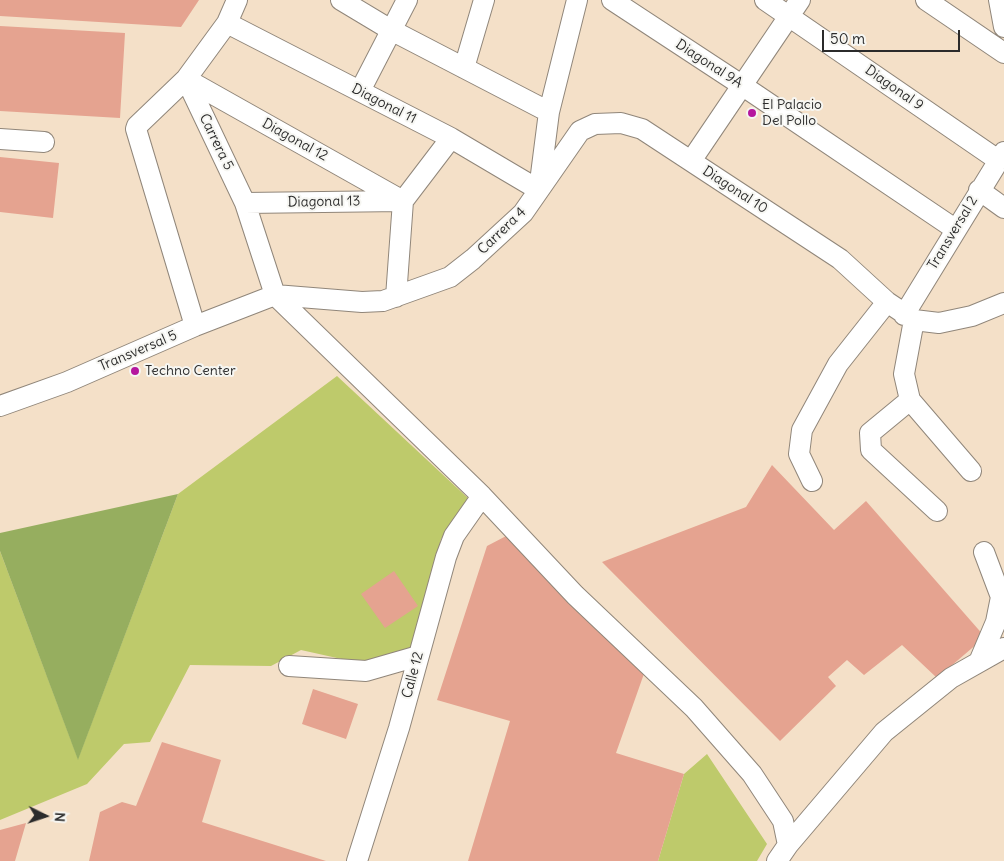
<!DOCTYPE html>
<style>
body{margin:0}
#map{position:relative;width:1004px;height:861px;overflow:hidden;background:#f4e0c8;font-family:Delius,sans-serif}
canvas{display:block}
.north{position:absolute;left:20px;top:791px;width:50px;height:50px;-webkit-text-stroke:4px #f6f6f2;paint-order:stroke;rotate:94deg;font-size:14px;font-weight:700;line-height:20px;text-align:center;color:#2b2b2b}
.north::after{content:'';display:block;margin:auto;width:18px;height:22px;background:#2b2b2b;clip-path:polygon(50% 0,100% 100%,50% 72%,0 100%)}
.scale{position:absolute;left:822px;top:30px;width:138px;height:22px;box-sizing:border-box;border:2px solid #2b2b2b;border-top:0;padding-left:6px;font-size:15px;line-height:18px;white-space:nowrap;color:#2b2b2b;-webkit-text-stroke:4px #f6f6f2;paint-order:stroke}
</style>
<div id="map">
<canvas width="1004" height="861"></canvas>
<div class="north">N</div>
<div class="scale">50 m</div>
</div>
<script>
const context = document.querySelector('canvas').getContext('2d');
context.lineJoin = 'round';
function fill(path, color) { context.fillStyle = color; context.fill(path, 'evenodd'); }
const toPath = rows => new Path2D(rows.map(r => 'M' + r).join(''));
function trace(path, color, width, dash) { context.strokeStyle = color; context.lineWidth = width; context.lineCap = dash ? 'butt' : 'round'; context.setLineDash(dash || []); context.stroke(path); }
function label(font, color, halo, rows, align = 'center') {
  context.font = font + ' Delius,sans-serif'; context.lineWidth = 4; context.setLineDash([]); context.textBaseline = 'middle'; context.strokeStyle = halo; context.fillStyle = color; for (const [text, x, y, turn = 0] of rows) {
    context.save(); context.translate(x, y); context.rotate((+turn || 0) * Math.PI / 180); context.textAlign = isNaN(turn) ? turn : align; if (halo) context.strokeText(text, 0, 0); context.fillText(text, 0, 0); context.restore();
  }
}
const green = toPath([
 [337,376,470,500,441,539,414,649,364,664,301,650,271,666,190,665,150,742,124,744,87,784,0,820,0,551,78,759,178,494],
 [707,754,767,844,757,861,658,861,684,774]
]);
const forest = toPath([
 [178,494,78,760,0,551,0,533]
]);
const building = toPath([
 [0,0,199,0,181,27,0,16],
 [0,26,125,33,120,118,0,111],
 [0,157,59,163,53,218,0,212],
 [772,465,834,530,866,501,985,637,937,678,902,645,864,675,847,660,828,677,836,686,780,741,602,562,746,507],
 [510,534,646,668,616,753,684,774,658,861,468,861,510,721,437,700,487,546],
 [394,571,418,606,385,628,361,594],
 [313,689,358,704,346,739,302,724],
 [162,742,221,760,202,822,326,861,89,861,100,812,122,802,136,806],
 [26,823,15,861,0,861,0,830]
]);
const minor = toPath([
 [237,0,227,23,186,79,245,203,275,295,482,496,575,595,694,708,752,774,783,821,788,845,777,861],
 [341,0,391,30,549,112],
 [612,0,743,86,955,229],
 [765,0,998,160],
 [926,0,1004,53],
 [999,0,1004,27],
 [227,23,451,138,539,190,580,131,595,124,621,123,642,129,840,259,887,302,914,320,939,323,972,316,1004,303],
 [464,68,484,0],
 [360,91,407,0],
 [0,139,44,142],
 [691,161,800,0],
 [979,190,1004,208],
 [245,203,401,201],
 [396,297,403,201,451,138],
 [904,315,1004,152],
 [914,320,904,374,910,400,971,471],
 [195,326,136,129,137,126,186,79,403,201],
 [910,400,870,433,871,450,937,511],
 [0,406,67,382,195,326,275,295,362,302,383,301,450,277,473,259,523,213,539,190,549,112,577,0],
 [812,481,799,454,802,430,838,364,887,302],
 [979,662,996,622,1001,597,984,552],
 [289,666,366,671,418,656],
 [788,845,884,732,951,678,1004,648],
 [357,861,399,728,446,557,454,536,482,496]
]);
const markers = [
 [752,113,5,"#b5179e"],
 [135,371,5,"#b5179e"]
];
const streetNames = [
 ["Diagonal 9A",709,64,33],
 ["Diagonal 9",894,88,35],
 ["Diagonal 11",384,104,27],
 ["Diagonal 12",295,140,29],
 ["Carrera 5",216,142,64],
 ["Diagonal 10",735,190,33],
 ["Diagonal 13",324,202,-1],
 ["Carrera 4",502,231,-44],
 ["Transversal 2",953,233,-59],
 ["Transversal 5",138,351,-23],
 ["Calle 12",413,675,-75]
];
const poiNames = [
 ["El Palacio",762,105],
 ["Del Pollo",762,121],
 ["Techno Center",145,371]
];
fill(green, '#beca6b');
fill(forest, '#96ae5f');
fill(building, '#e5a390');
trace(minor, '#90867a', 22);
trace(minor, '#fff', 20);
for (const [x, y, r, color] of markers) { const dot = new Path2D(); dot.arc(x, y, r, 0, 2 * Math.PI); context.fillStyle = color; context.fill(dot); trace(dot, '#f6f6f2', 2); }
label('14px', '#2b2b2b', '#f6f6f2', streetNames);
label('14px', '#2b2b2b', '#f6f6f2', poiNames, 'left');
</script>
